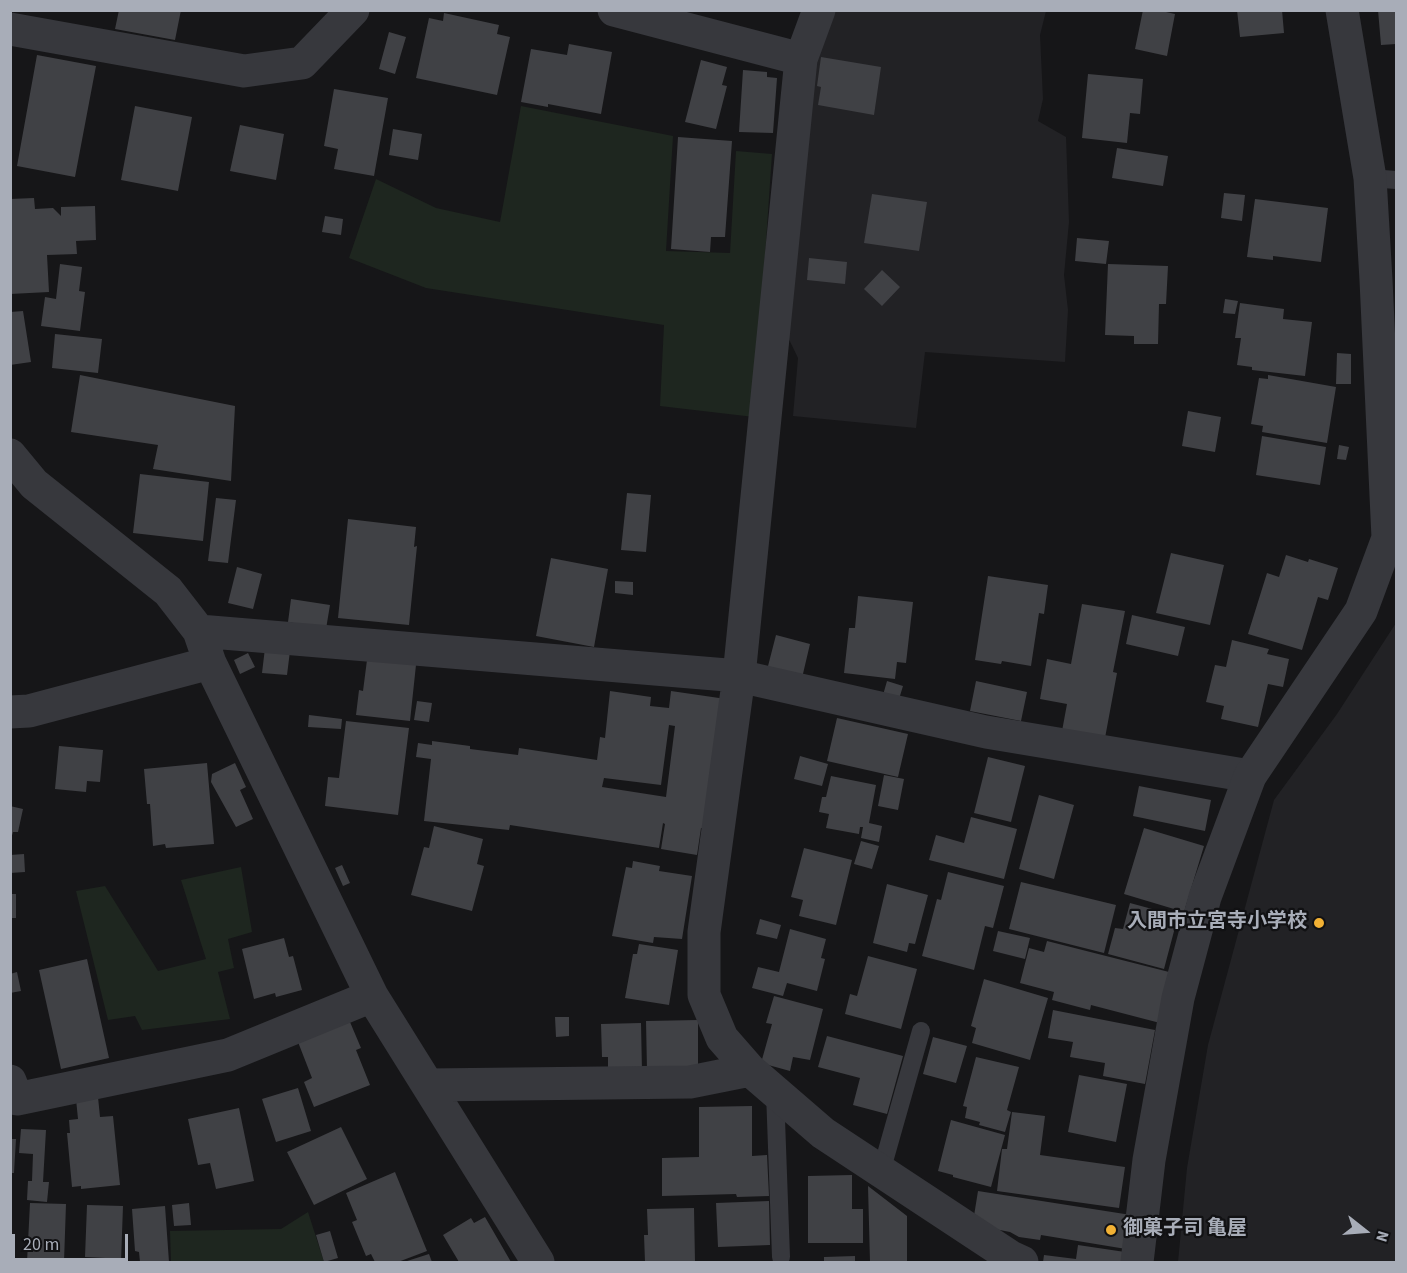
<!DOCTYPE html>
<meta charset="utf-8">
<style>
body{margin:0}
#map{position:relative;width:1407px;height:1273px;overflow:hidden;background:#161618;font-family:"Source Sans 3",sans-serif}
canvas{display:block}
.frame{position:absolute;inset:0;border:12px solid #a8adb8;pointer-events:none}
.north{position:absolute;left:1335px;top:1201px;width:60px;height:60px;-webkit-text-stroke:4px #111113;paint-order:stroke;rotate:107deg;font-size:16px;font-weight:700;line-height:24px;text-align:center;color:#a8adb8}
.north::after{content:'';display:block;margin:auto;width:21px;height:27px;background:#a8adb8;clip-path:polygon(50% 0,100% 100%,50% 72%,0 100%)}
.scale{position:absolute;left:12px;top:1234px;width:116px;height:27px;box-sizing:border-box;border:3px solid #a8adb8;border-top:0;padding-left:8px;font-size:18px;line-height:21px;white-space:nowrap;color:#a8adb8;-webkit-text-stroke:4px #111113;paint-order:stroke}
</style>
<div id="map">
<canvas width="1407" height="1273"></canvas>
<div class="frame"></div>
<div class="north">N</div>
<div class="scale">20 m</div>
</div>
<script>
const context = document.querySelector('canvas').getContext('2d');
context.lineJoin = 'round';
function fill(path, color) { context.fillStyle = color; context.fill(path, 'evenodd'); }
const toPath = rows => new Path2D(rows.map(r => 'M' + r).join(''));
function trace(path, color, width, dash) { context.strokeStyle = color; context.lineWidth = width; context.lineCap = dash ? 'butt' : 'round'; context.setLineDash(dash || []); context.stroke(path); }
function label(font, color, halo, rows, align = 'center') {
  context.font = font + ' "Source Sans 3","Noto Sans JP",sans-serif'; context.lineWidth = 4.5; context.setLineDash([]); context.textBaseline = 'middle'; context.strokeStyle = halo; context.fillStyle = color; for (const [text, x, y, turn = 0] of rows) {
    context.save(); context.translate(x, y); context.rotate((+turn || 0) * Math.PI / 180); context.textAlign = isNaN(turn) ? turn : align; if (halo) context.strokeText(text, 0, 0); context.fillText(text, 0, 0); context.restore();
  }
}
const built = toPath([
 [834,11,1046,11,1040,35,1043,99,1038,121,1066,137,1069,222,1064,275,1068,310,1065,362,925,352,916,428,793,416,798,358,783,327,811,63],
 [1396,623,1396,1262,1178,1262,1187,1168,1208,1045,1274,800,1337,714]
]);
const green = toPath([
 [521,106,673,136,666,251,730,253,736,151,772,154,754,417,660,406,664,325,426,288,349,258,376,179,436,208,500,222],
 [241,867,252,932,228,939,234,968,218,972,230,1019,142,1030,135,1016,108,1020,76,891,105,886,158,971,206,959,181,880],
 [308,1212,324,1262,171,1262,170,1231,281,1229]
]);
const building = toPath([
 [119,10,181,10,175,40,115,29],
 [1143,10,1157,10,1175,14,1167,56,1135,49],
 [1237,10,1282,10,1284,33,1240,37],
 [1378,10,1396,10,1396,44,1381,45],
 [444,13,499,25,497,34,510,37,497,95,416,78,429,18,443,21],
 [389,32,406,37,395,74,379,69],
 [569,44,612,52,601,114,548,104,548,107,521,102,531,49,567,55],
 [37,55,96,66,75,177,17,166],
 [821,57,881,67,874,115,818,105,821,87,817,86],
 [701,60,727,67,722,85,727,86,716,129,685,122],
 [743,70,767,72,767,77,777,78,773,133,739,132],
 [1088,74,1143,79,1140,114,1130,113,1127,143,1082,138],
 [334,89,388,98,374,176,334,169,338,149,324,146],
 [135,106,192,117,178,191,121,180],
 [240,125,284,134,276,180,230,171],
 [393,129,422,134,418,160,389,155],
 [678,137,732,141,725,237,711,237,710,252,671,249],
 [1117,148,1168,156,1163,186,1112,178],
 [1224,193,1245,195,1242,221,1221,218],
 [872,194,927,202,919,251,864,243],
 [34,198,35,209,53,208,61,216,61,207,95,206,96,240,76,241,77,254,47,255,49,292,10,294,10,199],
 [1255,199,1328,208,1321,262,1273,256,1273,260,1247,257],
 [325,216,343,219,341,235,322,232],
 [1077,238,1109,241,1106,264,1075,261],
 [809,258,847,262,845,284,807,280],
 [60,264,82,267,79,291,85,292,80,331,41,326,45,297,56,299],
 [1108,264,1168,266,1166,304,1159,304,1158,344,1134,344,1134,336,1105,335],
 [882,270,900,287,882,306,864,289],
 [1225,299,1238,301,1235,314,1223,313],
 [1240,303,1284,309,1283,319,1312,322,1305,376,1252,370,1252,367,1237,365,1241,338,1235,338],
 [23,311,31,362,10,365,10,312],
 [55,334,102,339,98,373,52,368],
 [1337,353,1351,354,1351,384,1336,384],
 [80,375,235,406,231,481,153,469,158,445,71,432],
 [1268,375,1336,387,1327,443,1262,432,1263,426,1251,424,1259,378,1268,379],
 [1188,411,1221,417,1215,452,1182,446],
 [1262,436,1326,447,1320,485,1256,475],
 [1339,445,1349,447,1346,460,1337,459],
 [140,474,209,482,203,541,133,533],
 [627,493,651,495,646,552,621,550],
 [216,498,236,500,228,563,208,561],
 [348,519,416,527,414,547,417,546,409,625,338,618],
 [1171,553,1224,565,1210,625,1156,613],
 [1286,555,1308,562,1309,559,1338,568,1328,600,1318,597,1302,650,1248,634,1267,573,1279,577],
 [551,558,608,569,594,647,536,636],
 [237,567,262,574,253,609,228,603],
 [988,576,1048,585,1044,614,1039,613,1031,666,1002,661,1001,664,975,660],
 [615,581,633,582,633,595,615,593],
 [858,596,913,602,906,663,897,662,895,679,844,673,849,628,855,628],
 [291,599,330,605,326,629,288,622],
 [1082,604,1125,611,1113,672,1117,673,1105,738,1062,731,1067,704,1040,699,1047,659,1071,664],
 [1132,615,1185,627,1178,656,1126,644],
 [776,635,810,644,802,678,767,670],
 [1232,640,1269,649,1267,654,1289,659,1283,687,1268,684,1258,727,1221,719,1224,706,1206,702,1215,665,1226,667],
 [265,648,290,651,287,675,262,673],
 [248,653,255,667,240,674,234,660],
 [367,660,416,665,410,721,356,715,359,690,363,691],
 [887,681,903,686,899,699,883,695],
 [976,681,1027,692,1021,721,970,711],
 [610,691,651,697,650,706,669,708,671,691,726,699,710,829,701,828,697,855,661,849,665,824,663,823,659,848,510,825,509,830,424,821,431,759,416,757,418,743,432,745,432,741,470,746,470,749,518,755,519,748,597,760,600,737,605,738],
 [669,725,675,726,666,797,602,787,604,778,661,785],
 [417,701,432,703,429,722,414,720],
 [309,715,342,719,341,729,308,727],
 [837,718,908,734,898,777,827,761],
 [346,721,409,728,398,815,325,806,328,777,339,778],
 [59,746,103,750,100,782,87,781,86,792,55,789],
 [800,756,828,764,822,786,794,779],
 [988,757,1025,766,1011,822,974,813],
 [207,763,214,844,166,848,165,844,153,846,150,804,147,804,144,769],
 [235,763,246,787,240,790,253,819,236,827,211,782,212,774],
 [884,775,904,779,898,810,878,806],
 [831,776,876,785,869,823,882,826,879,842,861,838,863,827,860,827,859,834,826,828,829,814,819,812,822,797,826,797],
 [1139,786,1211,800,1205,831,1133,816],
 [1039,795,1074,805,1054,879,1019,869],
 [10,806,23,809,18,832,13,832,11,839],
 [971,817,1017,829,1004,879,929,860,936,835,964,843],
 [434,826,483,839,477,864,484,866,472,911,411,895,424,847,429,848],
 [1144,828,1204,846,1184,912,1124,894],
 [861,841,879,846,872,869,854,864],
 [804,848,852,860,836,925,799,916,803,900,791,897],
 [24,854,25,872,10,873,10,855],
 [633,861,660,866,659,871,692,876,682,939,654,937,653,943,612,936,626,867,632,868],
 [342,865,350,883,343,886,335,868],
 [948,872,1004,886,993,928,985,926,974,970,922,956,937,899,941,900],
 [1021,882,1116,905,1104,953,1009,929],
 [887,884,928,895,915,944,909,943,907,952,873,943],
 [10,894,16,894,16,918,10,918],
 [1130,903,1178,916,1164,969,1108,954,1115,928,1123,929],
 [760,919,781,925,777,939,756,934],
 [790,929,826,939,821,958,825,959,817,991,787,983,783,996,752,988,758,967,779,972],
 [998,931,1030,938,1025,959,993,951],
 [284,938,289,957,293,956,302,990,276,997,275,993,254,999,242,949],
 [1047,941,1173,973,1160,1023,1091,1005,1090,1010,1052,1000,1054,992,1020,983,1029,948,1044,952],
 [639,944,678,950,669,1005,625,998,633,954,637,954],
 [868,956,917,969,901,1029,845,1014,850,994,857,996],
 [87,959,109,1058,61,1069,39,970],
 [17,972,21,991,10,993,10,974],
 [984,979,1048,998,1030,1060,972,1043,976,1028,971,1026],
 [774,996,823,1009,810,1060,793,1057,790,1071,761,1063,772,1024,766,1023],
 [1053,1010,1155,1030,1145,1084,1103,1076,1105,1063,1070,1057,1073,1042,1048,1038],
 [555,1017,569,1017,569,1036,556,1037],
 [698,1020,698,1067,647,1070,646,1021],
 [350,1022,361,1048,356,1050,370,1085,314,1107,304,1082,312,1078,298,1042],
 [641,1023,642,1072,608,1073,608,1057,602,1057,601,1024],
 [827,1036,903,1056,887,1114,853,1105,860,1078,818,1067],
 [933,1037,967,1046,956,1083,923,1074],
 [976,1057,1019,1067,1007,1110,1011,1112,1005,1132,979,1125,980,1122,965,1118,967,1107,963,1106],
 [1079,1075,1127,1084,1116,1142,1068,1132],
 [298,1088,311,1131,276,1142,262,1099],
 [98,1097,100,1117,113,1116,120,1185,81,1189,81,1186,72,1187,67,1133,70,1133,69,1120,78,1119,76,1099],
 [752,1106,752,1156,767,1155,769,1196,737,1197,736,1194,662,1196,662,1158,699,1157,699,1107],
 [239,1108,254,1181,216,1189,210,1163,198,1165,188,1119],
 [1012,1112,1045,1116,1040,1155,1125,1167,1119,1208,997,1191,1002,1149,1007,1149],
 [951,1120,1005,1135,991,1187,953,1177,953,1175,938,1171],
 [341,1127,367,1179,314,1205,287,1152],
 [21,1129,46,1130,43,1182,49,1182,47,1202,27,1200,28,1181,32,1181,33,1154,19,1153],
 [10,1139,16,1139,14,1173,10,1173],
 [395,1172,427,1251,398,1262,375,1262,371,1254,366,1256,352,1222,357,1220,346,1193],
 [852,1175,852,1209,863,1209,863,1243,808,1243,808,1176],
 [868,1186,907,1216,907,1262,870,1262],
 [978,1191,1131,1215,1126,1249,1041,1235,1040,1240,1019,1237,1010,1232,979,1226,973,1222],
 [769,1201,770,1245,718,1247,716,1203],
 [30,1203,66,1204,64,1262,27,1262],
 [189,1203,191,1225,174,1226,172,1205],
 [87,1205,123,1206,121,1262,105,1262,105,1258,85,1257],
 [165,1206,169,1262,140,1262,139,1252,135,1251,132,1209],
 [694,1208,695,1262,645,1262,644,1235,648,1235,647,1209],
 [485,1217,511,1262,459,1262,443,1235,471,1218,474,1223],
 [330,1231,338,1258,324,1262,316,1235],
 [1078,1245,1125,1252,1124,1262,1043,1262,1044,1255,1076,1259],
 [429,1254,432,1262,404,1262],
 [855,1256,855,1262,824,1262,824,1257]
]);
const service = toPath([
 [1370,178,1396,180],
 [775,1092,781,1257],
 [881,1172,921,1031]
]);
const minor = toPath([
 [614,10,801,59],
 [819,10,801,59,739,676,704,932,704,995,722,1038,750,1070,823,1133,1011,1257,1022,1262],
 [10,29,244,71,302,63,353,10],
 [10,455,34,484,168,591,199,631,210,663,372,996,538,1262],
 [199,631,739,676,986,732,1250,776],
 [10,712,29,711,210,663],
 [10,1081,17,1099,228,1055,372,996],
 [428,1085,690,1082,750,1070]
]);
const tertiary = toPath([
 [1342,10,1370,178,1376,280,1388,538,1396,537],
 [1137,1262,1149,1160,1178,998,1205,897,1250,776,1361,611,1388,538]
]);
const markers = [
 [1319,923,6,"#f2b134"],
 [1111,1230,6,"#f2b134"]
];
const poiNames = [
 ["入間市立宮寺小学校",1307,923],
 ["御菓子司 亀屋",1123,1230,"left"]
];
fill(built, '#222225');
fill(green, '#1e261f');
fill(building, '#404145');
trace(service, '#37383d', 18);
trace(minor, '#37383d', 33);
trace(tertiary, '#37383d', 33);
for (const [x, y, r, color] of markers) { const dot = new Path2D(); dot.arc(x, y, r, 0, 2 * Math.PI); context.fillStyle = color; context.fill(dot); trace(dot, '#111113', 2); }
label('bold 20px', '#a8adb8', '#111113', poiNames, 'right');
</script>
